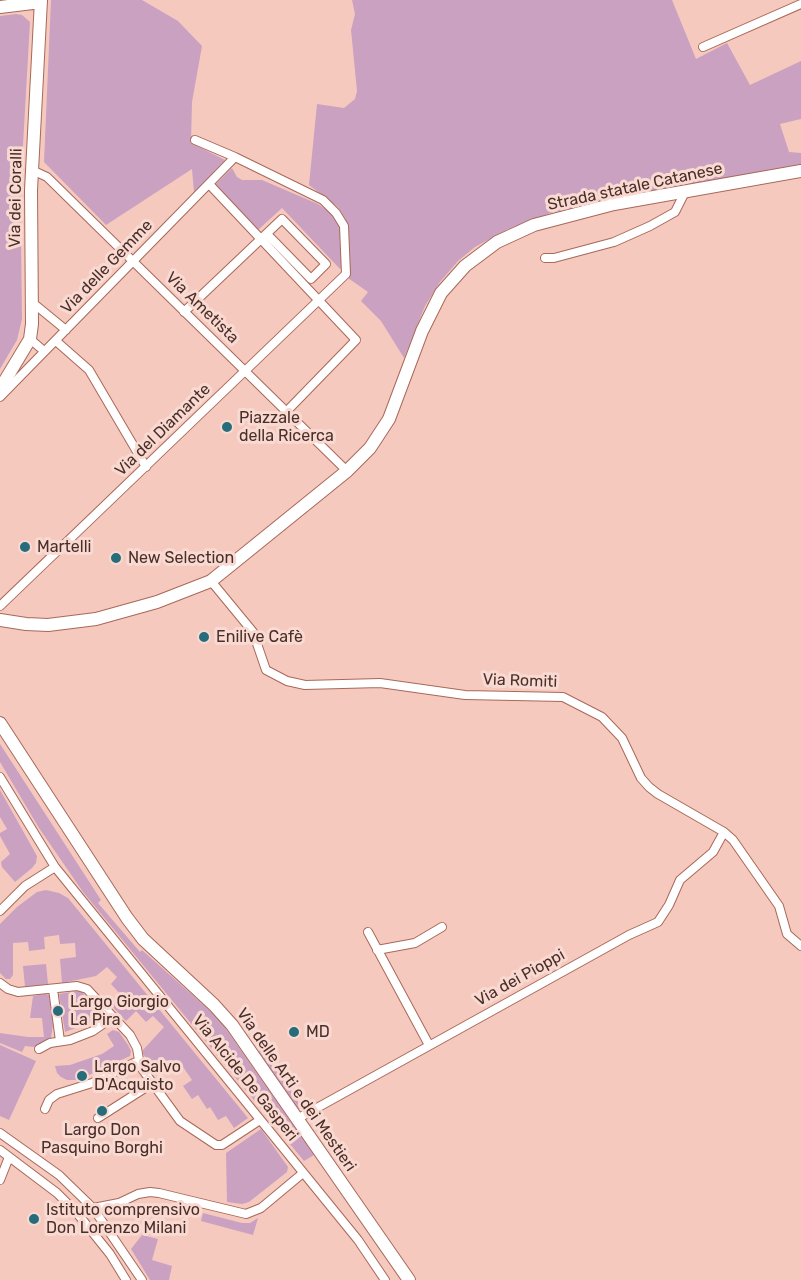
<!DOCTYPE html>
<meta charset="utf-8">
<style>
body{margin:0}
canvas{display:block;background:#f5c9be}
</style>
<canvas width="801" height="1280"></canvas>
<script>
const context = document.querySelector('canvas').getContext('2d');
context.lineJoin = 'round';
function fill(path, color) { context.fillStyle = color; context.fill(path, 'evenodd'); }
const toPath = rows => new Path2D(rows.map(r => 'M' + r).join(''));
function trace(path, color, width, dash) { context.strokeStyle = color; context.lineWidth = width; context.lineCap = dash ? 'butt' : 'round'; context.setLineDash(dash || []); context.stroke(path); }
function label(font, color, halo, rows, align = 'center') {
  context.font = font + ' Rubik,sans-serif'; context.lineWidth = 6; context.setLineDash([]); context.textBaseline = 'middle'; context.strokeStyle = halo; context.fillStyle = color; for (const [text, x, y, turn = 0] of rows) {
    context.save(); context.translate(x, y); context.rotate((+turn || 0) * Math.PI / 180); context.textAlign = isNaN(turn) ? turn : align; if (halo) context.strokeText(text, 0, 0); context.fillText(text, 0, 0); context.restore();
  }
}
const green = toPath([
 [51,0,142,0,178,21,202,46,192,102,191,143,225,160,194,192,192,169,106,225,44,162],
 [352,0,672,0,696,59,727,43,750,85,801,61,801,119,780,124,789,152,801,153,801,164,553,212,508,229,475,247,458,261,440,282,425,306,404,358,381,321,361,301,368,292,348,278,348,229,345,218,338,207,309,185,317,104,344,108,355,99,357,91,351,30,355,14],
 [16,14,22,15,30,22,23,145,20,155,22,319,17,340,0,369,0,16],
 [232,168,237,177,242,180,262,180,318,204,330,212,337,221,342,232,343,266,340,269,282,208,258,230,215,185],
 [0,744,101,900,98,903,140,952,142,950,219,1019,314,1155,304,1161,83,892,39,828,0,762],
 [0,790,37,856,36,863,32,868,15,882,2,867,1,862,10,854,0,836,0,833,7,829,0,817],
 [46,890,59,893,68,898,248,1118,234,1128,226,1116,218,1120,210,1107,207,1109,198,1095,192,1099,183,1086,192,1080,183,1067,176,1072,168,1060,154,1069,143,1054,143,1050,164,1027,153,1016,146,1022,136,1011,126,1021,111,1005,121,995,111,984,117,977,107,967,96,976,62,983,60,959,76,957,75,943,60,944,59,935,44,937,45,949,29,951,28,942,13,943,13,975,10,979,6,979,0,973,0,924,17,907,37,892],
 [46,964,48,984,25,987,23,966],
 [77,991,82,992,102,1016,101,1018,65,1032,59,994],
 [45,994,49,995,53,1025,51,1038,34,1047,25,1046,22,1052,0,1043,0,1033,28,1037,44,1037,42,1018,30,1018,33,996],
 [113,1030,119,1032,128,1045,131,1051,130,1056,78,1080,67,1080,61,1077,57,1073,55,1066,70,1065,102,1054,114,1046,107,1034],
 [0,1045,36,1061,9,1120,0,1116],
 [265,1047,300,1105,311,1098,311,1101,299,1109,296,1108,258,1052],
 [261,1129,288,1167,287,1172,249,1202,242,1204,227,1202,226,1153],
 [203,1213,242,1223,250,1223,258,1218,253,1235,201,1221],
 [142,1235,158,1239,152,1260,172,1266,169,1280,150,1280,131,1249]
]);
const street = toPath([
 [703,47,801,4],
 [32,170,47,177,347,471],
 [209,184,356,340,286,412],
 [545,258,554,258,614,242,650,226,675,212,685,192],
 [33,303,66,330],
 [184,312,282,219,326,264,311,279,267,234],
 [30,339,44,351],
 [56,341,89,370,146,467],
 [0,397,235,157],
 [211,581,253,632,266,670,287,681,305,685,380,683,465,695,563,697,602,717,622,738,641,778,649,787,658,794,724,832,733,840,779,906,787,934,801,946],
 [0,606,346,274,344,226,336,213,323,200,235,157,195,140],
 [0,777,55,867],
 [0,911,25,886,55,867,358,1240,385,1280],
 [368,932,429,1045],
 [377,950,415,943,442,927],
 [0,983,8,989,18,992,77,986,87,989,130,1035,137,1048,140,1066,180,1121,216,1145,222,1145,260,1120],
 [53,989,60,1041],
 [39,1049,50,1043,70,1040,93,1031,113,1017],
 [45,1109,49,1100,57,1094,92,1083,138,1061],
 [98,1118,153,1083],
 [297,1119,629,935,658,922,669,905,680,880,713,852,724,832],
 [0,1133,59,1175,93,1208,142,1280],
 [0,1150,57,1193,77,1213,110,1254,126,1280],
 [0,1180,9,1157],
 [77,1213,83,1210,119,1203,138,1194,150,1192,159,1193,246,1214,261,1208,303,1173]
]);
const secondary = toPath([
 [0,7,41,2],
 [0,389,30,339,32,324,31,190,41,0],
 [0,620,26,624,48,625,96,619,157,602,211,581,347,471,370,448,389,419,422,331,441,293,465,266,497,242,534,225,614,204,801,171],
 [0,723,127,918,143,939,214,1005,232,1025,409,1280]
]);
const markers = [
 [227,427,6,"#266c7b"],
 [25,547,6,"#266c7b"],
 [116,558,6,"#266c7b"],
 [204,637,6,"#266c7b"],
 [58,1011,6,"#266c7b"],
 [294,1032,6,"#266c7b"],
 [82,1076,6,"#266c7b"],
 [102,1111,6,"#266c7b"],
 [34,1219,6,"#266c7b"]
];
const streetNames = [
 ["Strada statale Catanese",635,187,-12],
 ["Via dei Coralli",16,198,-89],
 ["Via delle Gemme",107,267,-46],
 ["Via Ametista",202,308,44],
 ["Via del Diamante",163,430,-44],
 ["Via Romiti",520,681,2],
 ["Via dei Pioppi",520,978,-29],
 ["Via Alcide De Gasperi",245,1078,51],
 ["Via delle Arti e dei Mestieri",296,1090,55]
];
const poiNames = [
 ["Piazzale",239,418],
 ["della Ricerca",239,436],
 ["Martelli",37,547],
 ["New Selection",128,558],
 ["Enilive Cafè",216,637],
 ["Largo Giorgio",70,1002],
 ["La Pira",70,1020],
 ["MD",306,1032],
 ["Largo Salvo",94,1067],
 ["D'Acquisto",94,1085],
 ["Largo Don",102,1130,"center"],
 ["Pasquino Borghi",102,1148,"center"],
 ["Istituto comprensivo",46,1210],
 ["Don Lorenzo Milani",46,1228]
];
fill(green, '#cba1c2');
trace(street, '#a96858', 10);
trace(secondary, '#a96858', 14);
trace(street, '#fff', 8);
trace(secondary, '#fff', 12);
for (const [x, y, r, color] of markers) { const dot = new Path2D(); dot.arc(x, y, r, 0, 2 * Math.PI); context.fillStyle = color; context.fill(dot); trace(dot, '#f8dad2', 2); }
label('16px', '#4b2e27', '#f8dad2', streetNames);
label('16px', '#4b2e27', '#f8dad2', poiNames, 'left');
</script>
